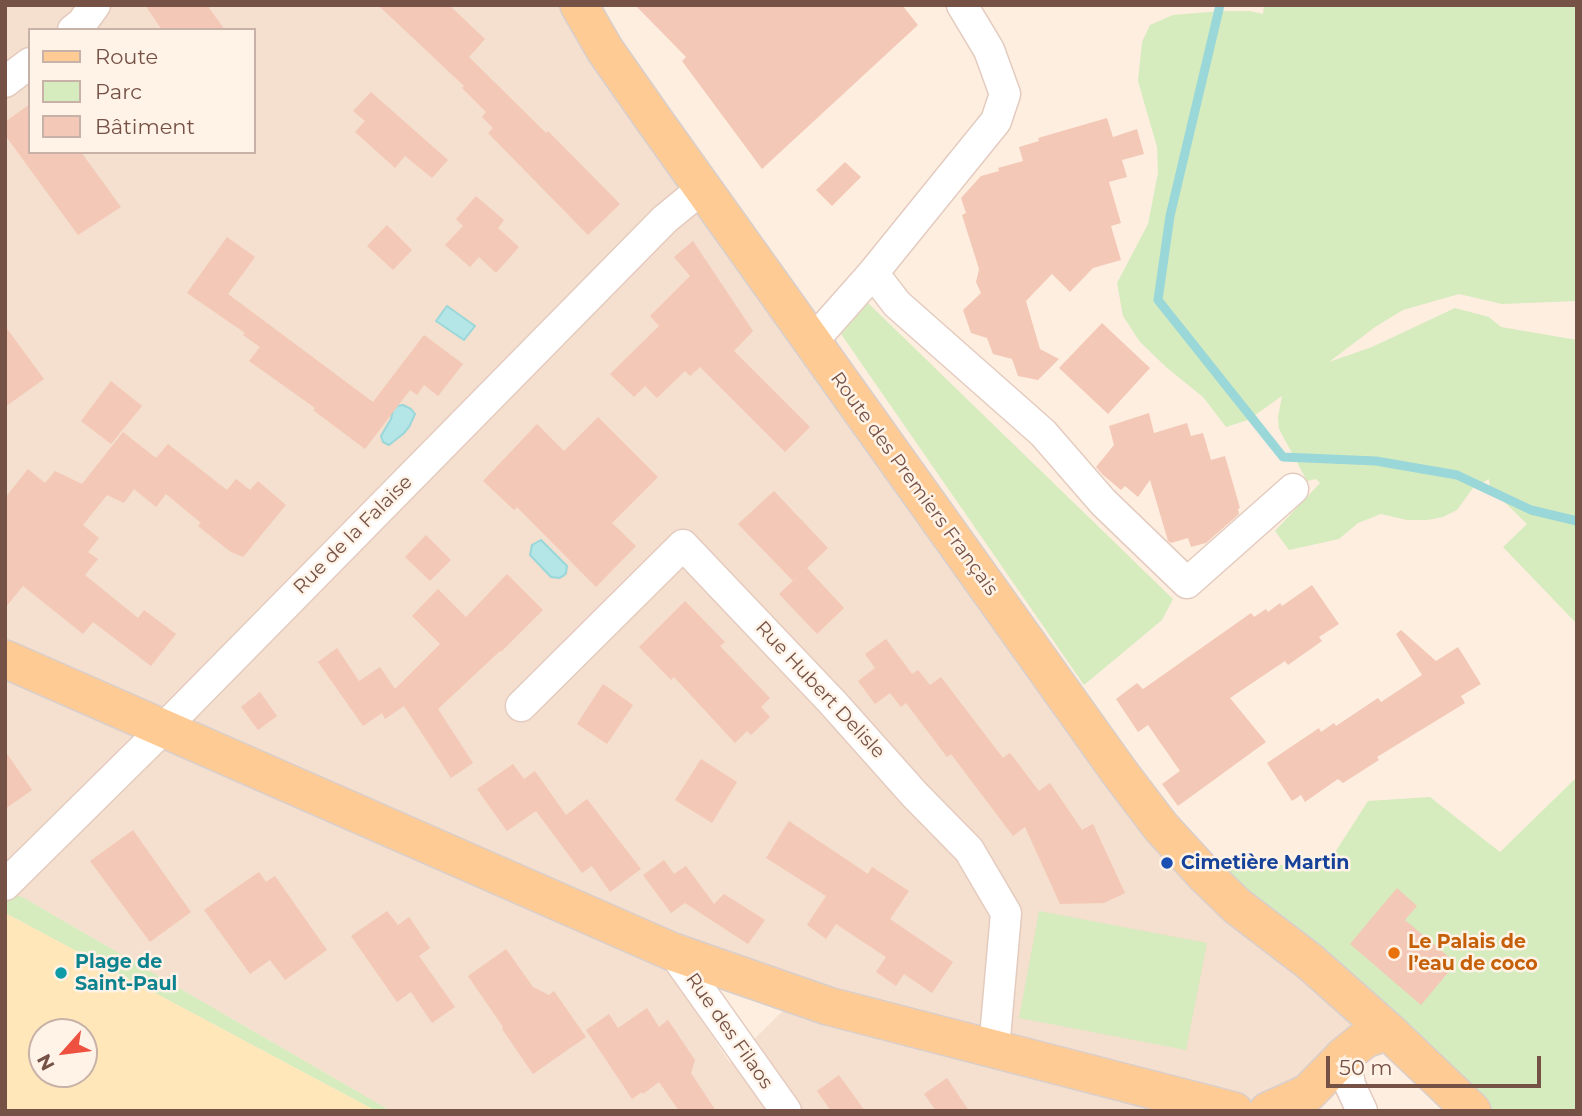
<!DOCTYPE html>
<meta charset="utf-8">
<style>
body{margin:0}
#map{position:relative;width:1582px;height:1116px;overflow:hidden;background:#fdeee0;font-family:Montserrat,sans-serif}
canvas{display:block}
.frame{position:absolute;inset:0;border:7px solid #755146;pointer-events:none}
.legend{position:absolute;left:28px;top:28px;width:228px;height:126px;box-sizing:border-box;background:#fff3e7;border:2px solid #c8b2a7;margin:0;padding:9px 12px;list-style:none;font-size:21px;color:#755146}
.legend li{display:flex;align-items:center;gap:14px;height:35px}
.legend b{width:35px;border:2px solid #c8b2a7}
.north{position:absolute;left:28px;top:1018px;width:70px;height:70px;box-sizing:border-box;background:#fff3e7;border:2px solid #c8b2a7;border-radius:50%;rotate:242deg;font-size:19px;font-weight:700;line-height:28px;text-align:center;color:#755146}
.north::after{content:'';display:block;margin:auto;width:24px;height:32px;background:#ee513f;clip-path:polygon(50% 0,100% 100%,50% 72%,0 100%)}
.scale{position:absolute;left:1326px;top:1056px;width:215px;height:32px;box-sizing:border-box;border:4px solid #755146;border-top:0;padding-left:9px;font-size:21px;line-height:24px;white-space:nowrap;color:#755146;-webkit-text-stroke:5px #fff3e7;paint-order:stroke}
</style>
<div id="map">
<canvas width="1582" height="1116"></canvas>
<div class="frame"></div>
<ul class="legend">
<li><b style="height:9px;background:#ffcb95"></b>Route</li>
<li><b style="height:19px;background:#d6ebbe"></b>Parc</li>
<li><b style="height:19px;background:#f4c8b6"></b>Bâtiment</li>
</ul>
<div class="north">N</div>
<div class="scale">50 m</div>
</div>
<script>
const context = document.querySelector('canvas').getContext('2d');
context.lineJoin = 'round';
function fill(path, color) { context.fillStyle = color; context.fill(path, 'evenodd'); }
const toPath = rows => new Path2D(rows.map(r => 'M' + r).join(''));
function trace(path, color, width, dash) { context.strokeStyle = color; context.lineWidth = width; context.lineCap = dash ? 'butt' : 'round'; context.setLineDash(dash || []); context.stroke(path); }
function label(font, color, halo, rows, align = 'center') {
  context.font = font + ' Montserrat,sans-serif'; context.lineWidth = 5; context.setLineDash([]); context.textBaseline = 'middle'; context.strokeStyle = halo; context.fillStyle = color; for (const [text, x, y, turn = 0] of rows) {
    context.save(); context.translate(x, y); context.rotate((+turn || 0) * Math.PI / 180); context.textAlign = isNaN(turn) ? turn : align; if (halo) context.strokeText(text, 0, 0); context.fillText(text, 0, 0); context.restore();
  }
}
const residential = toPath([
 [5,5,566,5,1237,906,1365,1039,1268,1111,391,1111,24,898,5,890],
 [30,30,254,30,254,152,30,152],
 [650,943,798,996,730,1063]
]);
const green = toPath([
 [1264,5,1577,5,1577,301,1502,304,1459,294,1403,310,1375,327,1329,362,1372,347,1455,308,1489,317,1501,327,1577,340,1577,624,1503,547,1527,524,1490,488,1489,479,1473,488,1457,510,1443,517,1427,520,1407,520,1381,514,1358,523,1339,539,1289,550,1275,531,1320,483,1316,479,1307,481,1279,429,1278,417,1282,396,1248,420,1226,427,1203,397,1166,367,1140,342,1123,316,1117,283,1148,224,1158,173,1157,147,1138,81,1142,42,1150,25,1173,15,1220,11,1250,11,1263,14],
 [868,303,1173,599,1162,620,1084,685,841,334],
 [1577,777,1577,1111,1471,1111,1215,860,1325,868,1368,801,1430,797,1500,852],
 [5,890,24,898,391,1111,376,1111,5,913],
 [1039,911,1207,943,1186,1050,1019,1018]
]);
const sand = toPath([
 [5,914,5,913,376,1111,7,1111,5,1110],
 [42,1032,84,1032,84,1074,42,1074]
]);
const water = toPath([
 [447,306,475,326,464,340,436,321,447,306],
 [403,405,411,409,415,414,409,427,403,434,389,445,383,442,381,436,391,419,393,410,397,406,403,405],
 [541,540,567,566,566,573,563,576,559,578,551,577,530,555,532,545,541,540]
]);
const stream = toPath([
 [1220,5,1170,216,1158,300,1283,457,1376,461,1457,475,1531,510,1577,521]
]);
const building = toPath([
 [145,5,207,5,225,30,162,30],
 [378,5,449,5,485,39,469,57,546,133,548,131,620,204,588,235,488,133,493,128,482,117,486,112,462,88,464,86],
 [635,5,902,5,918,25,762,169,682,61,686,57],
 [371,92,448,160,432,178,405,156,395,168,355,132,365,121,353,111],
 [30,104,30,152,81,152,121,207,78,235,5,135,5,122],
 [1107,118,1113,137,1137,129,1144,154,1122,160,1127,177,1109,182,1121,223,1111,226,1121,260,1093,268,1070,292,1052,274,1026,301,1040,349,1059,359,1038,380,1018,376,1012,359,993,354,987,338,971,333,963,310,981,293,976,282,979,269,962,215,966,213,961,198,981,176,999,171,998,168,1023,161,1019,147,1039,141,1038,138],
 [845,162,861,177,832,206,816,190],
 [476,196,504,220,498,228,519,247,496,273,479,257,470,267,445,245,463,226,456,219],
 [387,225,412,250,393,270,367,246],
 [227,237,255,257,228,294,373,402,424,335,463,364,438,396,424,385,417,395,410,390,365,449,313,410,315,408,249,361,260,347,243,335,245,333,187,293],
 [693,241,753,331,734,351,810,427,785,452,700,367,690,376,685,371,657,398,645,386,634,397,610,374,659,326,650,316,690,276,674,257],
 [1102,323,1150,368,1108,414,1059,368],
 [5,326,44,379,5,407],
 [111,381,142,406,111,444,81,421],
 [1149,413,1154,433,1187,423,1191,436,1203,433,1211,460,1225,456,1240,508,1238,509,1239,514,1206,543,1191,547,1188,538,1171,543,1168,541,1150,480,1138,497,1125,486,1121,490,1103,475,1096,467,1114,445,1109,426],
 [598,417,658,477,612,523,636,546,596,587,517,507,514,510,483,481,537,424,564,451],
 [123,432,156,458,168,444,227,490,236,479,250,490,258,481,286,505,243,557,231,552,198,526,201,523,166,494,156,507,134,489,124,503,107,495,83,525,99,538,88,552,98,559,85,575,138,618,144,610,176,634,151,666,93,622,83,634,23,586,5,608,5,498,28,469,45,483,55,471,82,484],
 [774,491,828,548,807,568,844,608,817,634,779,594,803,571,793,581,738,524],
 [426,535,451,560,430,581,405,557],
 [507,574,543,610,501,652,500,651,438,709,473,763,451,778,404,706,385,719,382,713,363,726,318,662,337,648,359,681,380,667,395,689,440,644,412,616,438,589,466,617],
 [1312,585,1339,624,1319,637,1322,641,1288,665,1285,661,1230,698,1266,742,1178,806,1162,784,1180,771,1148,725,1138,732,1116,699,1137,683,1143,689,1251,613,1254,617,1266,609,1268,612,1280,603,1282,606],
 [685,601,725,642,720,646,770,698,761,707,770,717,751,735,747,731,735,743,674,677,671,680,639,647],
 [1401,630,1436,661,1458,647,1481,684,1461,696,1465,703,1377,757,1379,760,1343,783,1338,779,1305,802,1301,795,1292,801,1267,763,1319,728,1321,732,1334,723,1336,726,1378,698,1381,702,1422,675,1396,634],
 [886,639,912,674,918,670,930,685,941,677,1003,758,1010,753,1039,791,1050,783,1082,830,1093,824,1125,893,1104,903,1060,904,1025,827,1013,836,951,754,947,757,906,703,901,707,890,693,875,704,858,681,875,668,865,654],
 [603,684,633,705,607,744,577,724],
 [260,692,277,716,258,730,241,707],
 [5,751,32,790,5,809],
 [701,759,737,782,712,823,675,800],
 [513,764,524,779,535,771,566,815,587,799,641,869,610,892,592,866,582,873,536,811,507,831,477,789],
 [789,821,868,874,872,867,909,891,890,919,953,962,932,993,904,974,896,986,876,972,886,957,836,924,826,939,807,925,826,896,766,858],
 [133,830,191,912,150,942,90,861],
 [664,860,674,874,686,866,714,904,724,894,765,920,748,944,685,903,671,913,643,875],
 [259,872,266,882,275,876,327,950,285,980,270,960,250,974,204,910],
 [1397,888,1417,906,1405,920,1456,963,1421,1005,1350,944],
 [387,911,398,925,409,917,430,948,419,956,455,1007,432,1023,411,992,397,1002,351,936],
 [506,949,533,987,549,995,554,991,586,1037,533,1074,502,1029,503,1027,468,976],
 [647,1008,659,1027,668,1020,695,1060,691,1073,716,1111,679,1111,659,1082,643,1094,642,1092,632,1099,586,1030,609,1014,618,1028],
 [839,1075,865,1111,831,1111,817,1091],
 [947,1078,969,1111,936,1111,924,1094]
]);
const minor = toPath([
 [73,30,82,23,95,5],
 [5,82,30,63],
 [873,273,897,304,1043,433,1103,502,1187,583,1293,489],
 [812,342,873,273,996,121,1005,94,989,50,962,5],
 [521,706,683,545,833,703,915,795,969,850,1006,913,994,1049],
 [5,885,163,729,665,219,703,188],
 [673,952,786,1111],
 [1345,1055,1350,1085,1362,1111]
]);
const major = toPath([
 [579,5,605,50,654,120,1120,773,1161,827,1205,875,1237,906,1309,961,1388,1031,1472,1111],
 [5,659,673,952,828,1006,1234,1111],
 [1268,1111,1308,1093,1345,1055,1365,1039,1388,1031]
]);
const markers = [
 [1167,863,7,"#1a4fb4"],
 [1394,953,7,"#e8710a"],
 [61,973,7,"#0f9aa8"]
];
const streetNames = [
 ["Route des Premiers Français",914,484,54],
 ["Rue de la Falaise",353,535,-45],
 ["Rue Hubert Delisle",820,690,47],
 ["Rue des Filaos",729,1031,55]
];
const transitNames = [
 ["Cimetière Martin",1181,863]
];
const foodNames = [
 ["Le Palais de",1408,942],
 ["l’eau de coco",1408,964]
];
const cultureNames = [
 ["Plage de",75,962],
 ["Saint-Paul",75,984]
];
fill(residential, '#f5dfce');
fill(green, '#d6ebbe');
fill(sand, '#ffe7b9');
fill(water, '#b4e6e7');
trace(water, '#9ad7d9', 2);
trace(stream, '#9ad7d9', 9);
fill(building, '#f4c8b6');
trace(minor, '#e4cbbf', 33);
trace(major, '#d8cecb', 40);
trace(minor, '#fff', 30);
trace(major, '#ffcb95', 37);
for (const [x, y, r, color] of markers) { const dot = new Path2D(); dot.arc(x, y, r, 0, 2 * Math.PI); context.fillStyle = color; context.fill(dot); trace(dot, '#fff3e7', 2.5); }
label('19px', '#755146', '#fff3e7', streetNames);
label('bold 19px', '#164399', '#fff3e7', transitNames, 'left');
label('bold 19px', '#c56008', '#fff3e7', foodNames, 'left');
label('bold 19px', '#0d838f', '#fff3e7', cultureNames, 'left');
</script>
